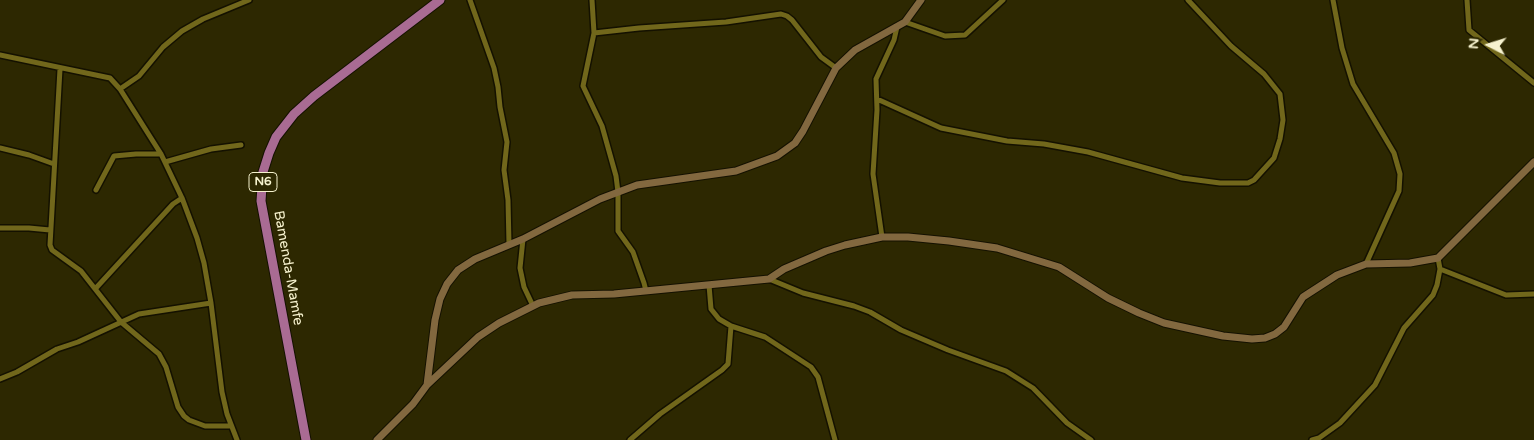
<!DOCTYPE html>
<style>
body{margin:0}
#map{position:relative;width:1534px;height:440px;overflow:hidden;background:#2d2801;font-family:"Varela Round",sans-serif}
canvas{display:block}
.north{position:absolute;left:1464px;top:20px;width:50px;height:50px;-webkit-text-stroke:4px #2d2801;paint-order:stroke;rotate:275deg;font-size:14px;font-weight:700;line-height:20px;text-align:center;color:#f6f2ce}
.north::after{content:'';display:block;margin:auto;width:18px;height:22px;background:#f6f2ce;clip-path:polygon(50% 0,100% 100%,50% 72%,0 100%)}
</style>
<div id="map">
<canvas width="1534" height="440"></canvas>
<div class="north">N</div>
</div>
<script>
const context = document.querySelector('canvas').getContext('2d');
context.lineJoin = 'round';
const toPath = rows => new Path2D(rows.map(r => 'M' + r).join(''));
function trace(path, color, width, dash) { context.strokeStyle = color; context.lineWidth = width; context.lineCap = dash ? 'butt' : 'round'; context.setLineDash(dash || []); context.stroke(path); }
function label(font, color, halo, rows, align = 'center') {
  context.font = font + ' "Varela Round",sans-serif'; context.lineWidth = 4; context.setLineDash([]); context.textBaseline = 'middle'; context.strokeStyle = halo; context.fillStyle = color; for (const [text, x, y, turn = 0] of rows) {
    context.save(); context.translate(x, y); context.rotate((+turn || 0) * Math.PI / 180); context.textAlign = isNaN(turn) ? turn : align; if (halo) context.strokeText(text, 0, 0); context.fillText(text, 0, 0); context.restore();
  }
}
const street = toPath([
 [470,0,494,68,498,87,500,107,507,142,504,170,508,200,509,244],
 [592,0,594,33,583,86,602,126,616,176,618,192,618,231,633,252,644,283,646,291],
 [1333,0,1342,48,1353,84,1394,153,1400,174,1399,191,1366,264],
 [1467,0,1469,30,1534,83],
 [905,22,945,36,965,35,1003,0],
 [594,33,639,28,726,22,781,14,787,16,792,20,821,57,836,68],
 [0,55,110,78,120,89,161,154,182,198,197,238,204,263,211,303,222,392,227,414,237,440],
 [60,69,50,245,52,250,81,271,121,322,159,354,166,367,178,407,184,416,189,420,205,426,231,426],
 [120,89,139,76,163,47,182,31,203,19,249,0],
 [877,99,941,128,1007,141,1044,144,1088,152,1182,178,1220,183,1248,183,1254,180,1274,158,1280,139,1283,120,1280,94,1264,74,1231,46,1188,0],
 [0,148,29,155,54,164],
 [165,162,211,149,241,145],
 [96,190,114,156,136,154,161,154],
 [0,228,29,228,50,230],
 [882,237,873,174,877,110,876,79,894,40,897,27],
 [523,239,520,268,524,287,533,306],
 [1438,258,1440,269,1506,295,1534,294],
 [769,279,803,293,854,306,870,312,901,330,948,350,1006,371,1033,388,1067,423,1091,440],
 [709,285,711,309,719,319,731,326,765,337,811,367,818,377,835,440],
 [96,288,173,204,182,198],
 [0,379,17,372,57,349,78,342,139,314,211,303],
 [630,440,660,414,722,370,728,364,731,326],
 [1312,440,1319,438,1340,423,1375,385,1404,328,1433,295,1437,285,1440,269]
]);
const secondary = toPath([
 [427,385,478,337,499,323,539,303,572,295,614,294,769,279,784,269,826,251,845,245,882,237,908,237,949,241,997,248,1059,267,1108,298,1139,313,1164,323,1223,336,1252,339,1265,338,1275,334,1284,327,1303,297,1337,275,1366,264,1410,263,1438,258,1534,162],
 [377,440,413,404,427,385,435,320,440,299,447,284,458,270,475,259,523,239,600,199,637,185,736,171,777,156,795,143,803,131,836,68,855,50,905,22,921,0]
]);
const highway = toPath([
 [306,440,261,201,263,172,269,153,276,137,294,114,314,96,440,0]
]);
const shields = [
 [263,182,28]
];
const shieldNames = [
 ["N6",263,182]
];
const streetNames = [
 ["Bamenda-Mamfe",288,268,80]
];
trace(street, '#141100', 8);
trace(secondary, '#141100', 9);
trace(highway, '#141100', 11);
trace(street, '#71671b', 5);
trace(secondary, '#82683f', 7);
trace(highway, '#a96b93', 9);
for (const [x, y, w] of shields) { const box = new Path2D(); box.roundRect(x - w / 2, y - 9.5, w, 19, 4); context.fillStyle = '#2d2801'; context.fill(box); trace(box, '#f6f2ce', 1); }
label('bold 12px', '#f6f2ce', null, shieldNames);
label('14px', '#f6f2ce', '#2d2801', streetNames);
</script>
